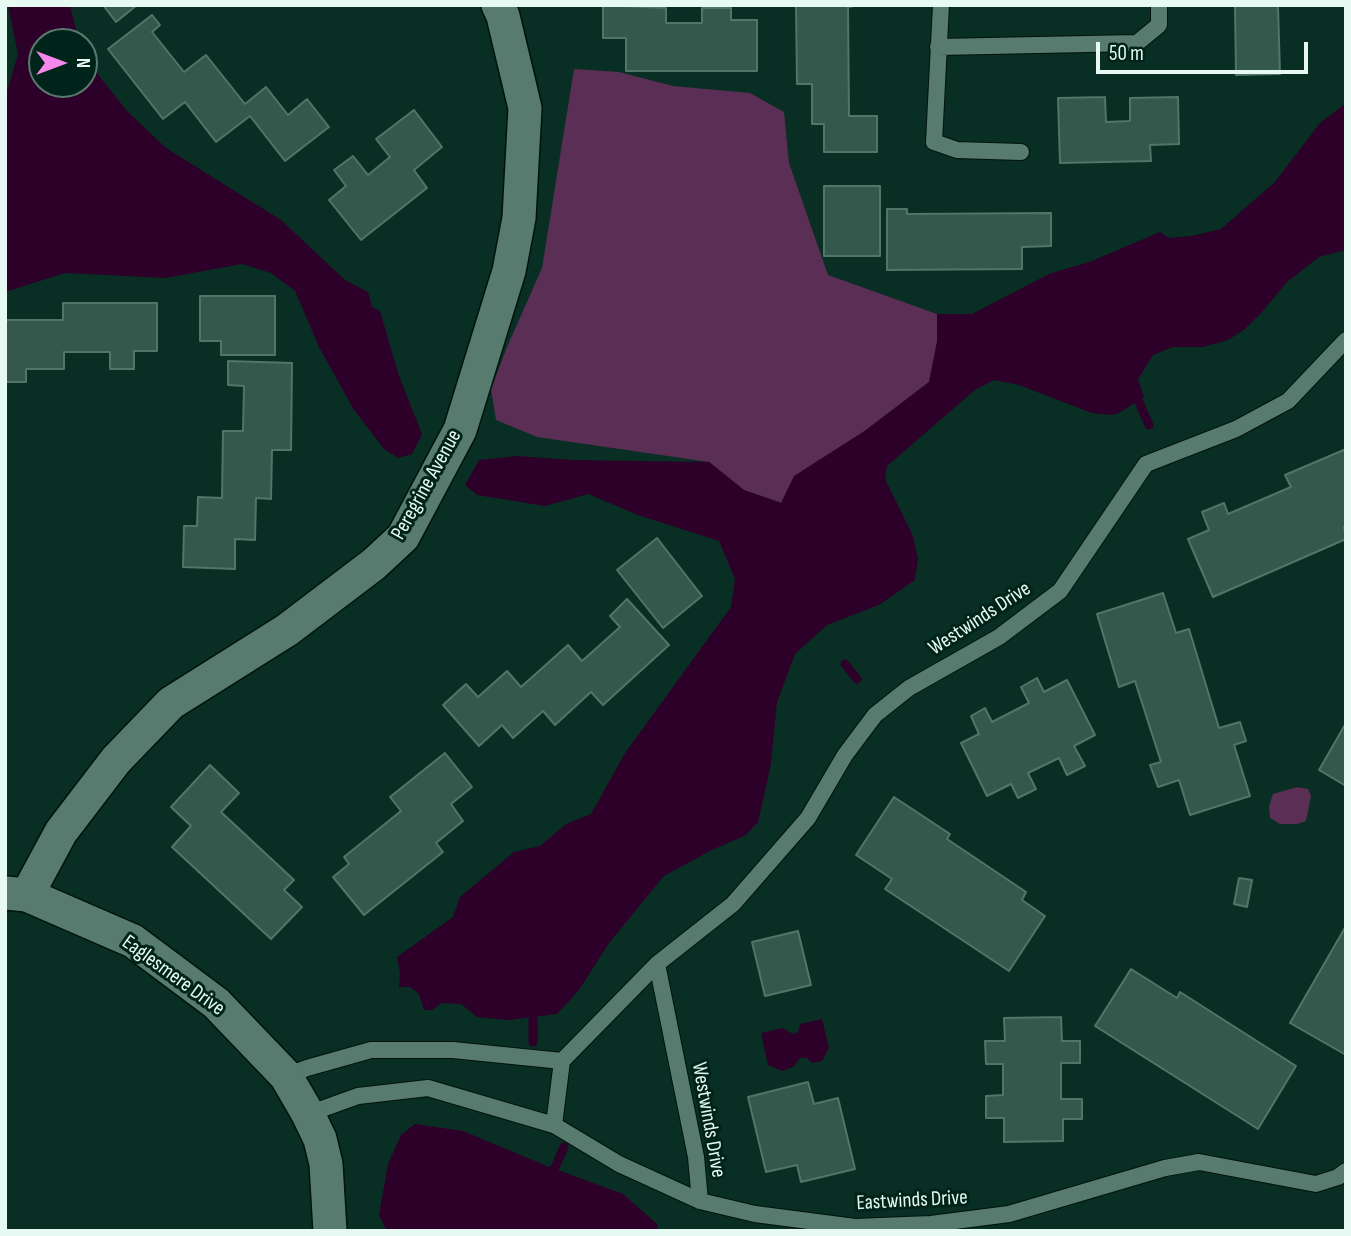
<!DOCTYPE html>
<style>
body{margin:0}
#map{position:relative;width:1351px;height:1236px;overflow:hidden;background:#092e23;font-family:"Sofia Sans Condensed",sans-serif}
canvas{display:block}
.frame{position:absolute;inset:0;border:7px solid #e6f9f2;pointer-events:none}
.north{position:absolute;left:28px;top:28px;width:70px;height:70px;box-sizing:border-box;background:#00241a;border:2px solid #5c7970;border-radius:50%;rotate:90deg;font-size:19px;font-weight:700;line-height:28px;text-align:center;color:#e6f9f2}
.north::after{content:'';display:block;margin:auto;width:24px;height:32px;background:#f788eb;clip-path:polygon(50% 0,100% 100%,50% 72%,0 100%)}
.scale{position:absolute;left:1096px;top:42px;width:212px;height:32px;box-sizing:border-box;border:4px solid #e6f9f2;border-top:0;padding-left:9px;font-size:21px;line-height:24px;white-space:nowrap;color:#e6f9f2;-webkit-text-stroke:5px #00241a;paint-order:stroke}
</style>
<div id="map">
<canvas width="1351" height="1236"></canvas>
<div class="frame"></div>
<div class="north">N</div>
<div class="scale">50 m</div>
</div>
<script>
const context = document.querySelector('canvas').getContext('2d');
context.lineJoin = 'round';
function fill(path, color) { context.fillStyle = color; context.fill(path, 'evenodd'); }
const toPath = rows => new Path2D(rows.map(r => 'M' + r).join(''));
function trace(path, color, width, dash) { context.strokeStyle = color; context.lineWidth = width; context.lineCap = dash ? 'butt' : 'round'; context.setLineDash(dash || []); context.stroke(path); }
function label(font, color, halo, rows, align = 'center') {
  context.font = font + ' "Sofia Sans Condensed",sans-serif'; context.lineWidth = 6; context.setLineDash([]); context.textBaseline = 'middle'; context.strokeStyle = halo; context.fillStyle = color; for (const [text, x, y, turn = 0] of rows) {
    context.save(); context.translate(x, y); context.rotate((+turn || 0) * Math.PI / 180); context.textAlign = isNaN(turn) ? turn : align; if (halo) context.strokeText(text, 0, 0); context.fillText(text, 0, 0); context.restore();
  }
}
const green = toPath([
 [574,69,619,72,673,86,750,93,784,112,789,163,828,275,937,314,937,342,929,382,866,430,782,503,744,490,709,462,537,437,496,420,491,389,507,347,542,268],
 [1297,787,1308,789,1311,796,1306,821,1297,824,1280,824,1270,818,1269,806,1273,794]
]);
const water = toPath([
 [8,5,70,5,79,42,42,42,42,84,84,84,84,57,127,111,166,148,281,220,345,280,368,292,372,307,380,311,399,376,422,434,412,454,398,458,384,449,354,410,319,347,295,291,271,273,242,264,165,278,65,273,5,292,5,98,18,54],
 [1346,103,1346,250,1319,257,1287,282,1262,312,1245,329,1228,340,1203,347,1173,347,1153,355,1138,379,1144,397,1119,413,1110,415,1092,413,1019,385,994,380,975,390,887,466,885,479,913,536,918,559,915,580,879,605,827,625,795,654,777,702,771,764,758,822,746,835,710,851,664,876,609,943,579,990,557,1014,509,1020,477,1017,461,1004,441,1003,432,1010,424,1010,419,994,410,987,399,987,400,973,397,957,453,917,460,897,514,852,540,846,566,824,591,814,625,753,731,607,735,579,719,541,638,515,588,494,545,506,477,495,465,485,479,460,516,456,575,460,709,462,744,490,781,503,794,476,866,430,929,382,937,342,937,314,972,314,1049,274,1092,261,1160,232,1169,238,1191,236,1221,229,1275,182,1320,123],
 [822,1019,829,1048,822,1061,812,1063,807,1058,800,1058,793,1067,782,1071,768,1065,761,1033,783,1028,793,1034,798,1032,800,1024],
 [415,1124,463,1131,547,1166,623,1194,657,1224,658,1231,387,1231,379,1215,388,1164,401,1135]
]);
const stream = toPath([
 [1138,400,1149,425],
 [845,664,857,679],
 [533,1019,533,1042],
 [554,1170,564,1147]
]);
const building = toPath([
 [103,5,137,5,116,22,103,5],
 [603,5,666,8,666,23,702,23,702,8,731,8,731,20,757,20,757,71,626,71,626,38,603,38,603,5],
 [796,5,860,5,848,7,849,116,877,116,877,152,824,152,824,124,812,124,812,84,797,84,796,5],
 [1235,5,1299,5,1278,6,1280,74,1236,75,1235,5],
 [152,15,160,25,152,32,184,72,206,55,245,104,266,87,288,115,307,99,329,127,285,161,250,116,216,142,185,102,163,119,108,49,152,15],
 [1105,97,1106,122,1130,121,1130,98,1178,97,1179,144,1150,145,1151,161,1060,163,1058,98,1105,97],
 [414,110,442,147,414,170,427,188,361,240,329,200,346,186,334,170,353,156,368,175,390,157,376,139,414,110],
 [824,186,880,186,880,256,824,256,824,186],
 [887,209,907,209,907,214,1051,213,1051,246,1022,247,1022,269,887,270,887,209],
 [200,296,275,296,275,355,221,355,221,341,200,341,200,296],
 [63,303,157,303,157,351,134,351,134,369,110,369,110,352,64,352,64,369,26,369,26,382,5,382,5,320,63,320,63,303],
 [228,361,292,363,291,450,272,450,271,499,256,498,255,540,235,539,235,569,183,567,184,526,197,526,198,497,222,498,223,431,243,431,244,386,228,385,228,361],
 [1346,449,1346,526,1344,527,1346,539,1213,597,1188,539,1209,530,1202,512,1224,503,1228,514,1291,487,1285,475,1346,449],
 [657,538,702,596,663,628,617,570,657,538],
 [1163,593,1176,633,1189,629,1219,728,1240,722,1246,741,1234,745,1250,796,1190,815,1179,780,1158,787,1150,765,1161,762,1135,681,1119,687,1097,614,1163,593],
 [627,599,669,645,603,705,591,692,555,725,543,711,513,738,502,725,479,746,443,705,466,684,478,697,507,671,521,687,568,645,582,661,620,627,610,616,627,599],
 [1037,678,1044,692,1067,680,1095,735,1074,746,1085,766,1067,775,1059,758,1028,773,1036,789,1018,798,1011,784,987,796,961,743,979,734,971,716,985,708,992,722,1029,703,1021,687,1037,678],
 [1346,723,1346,786,1319,770,1346,723],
 [445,753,472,787,451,804,463,821,436,843,443,852,364,915,333,877,349,864,344,857,401,811,390,797,445,753],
 [210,765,239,793,221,812,294,880,284,890,302,907,271,939,172,847,191,826,171,807,210,765],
 [894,797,950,834,947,839,1026,892,1022,900,1045,916,1009,971,885,889,892,879,856,855,894,797],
 [1239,878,1252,880,1247,907,1234,904,1239,878],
 [1346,926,1346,1055,1290,1023,1346,926],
 [798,931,811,985,765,996,752,942,798,931],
 [1131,969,1177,998,1180,992,1296,1066,1258,1129,1095,1026,1131,969],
 [1061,1017,1062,1041,1080,1041,1080,1063,1061,1063,1061,1099,1082,1099,1082,1119,1063,1119,1063,1141,1004,1142,1004,1118,986,1118,986,1096,1003,1095,1003,1064,986,1064,985,1041,1005,1041,1004,1018,1061,1017],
 [808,1082,814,1104,838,1098,855,1169,801,1182,797,1165,766,1172,748,1097,808,1082]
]);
const service = toPath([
 [941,5,934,142,957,150,1021,152],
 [938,47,1137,43,1159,25,1159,5],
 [657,964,696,1157,700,1201],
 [562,1061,657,964,733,904,808,818,845,755,875,715,909,688,999,637,1060,591,1146,464,1236,429,1288,401,1346,340],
 [286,1076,307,1068,371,1050,453,1050,562,1061],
 [308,1114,358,1096,428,1088,554,1125,619,1164,700,1201,755,1214,855,1227,931,1224,1009,1214,1165,1168,1199,1162,1316,1184,1338,1177,1346,1171],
 [554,1125,562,1061]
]);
const minor = toPath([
 [6,893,27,895,133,941,216,1003,286,1076,308,1114,320,1139,326,1164,330,1231],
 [27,895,61,832,116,760,171,703,287,630,374,564,403,537,460,430,509,271,519,218,525,108,503,16,498,5]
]);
const streetNames = [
 ["Peregrine Avenue",427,485,-61],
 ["Westwinds Drive",980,619,-33],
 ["Eaglesmere Drive",173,976,36],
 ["Westwinds Drive",708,1120,80],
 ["Eastwinds Drive",912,1201,-3]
];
fill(green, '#5a2e55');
fill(water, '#2d002a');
trace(stream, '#2d002a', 9);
fill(building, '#35584c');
trace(building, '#517567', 2);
trace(service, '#00140d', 18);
trace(minor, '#00140d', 36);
trace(service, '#577b6e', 16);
trace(minor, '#577b6e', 33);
label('21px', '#e6f9f2', '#00241a', streetNames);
</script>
